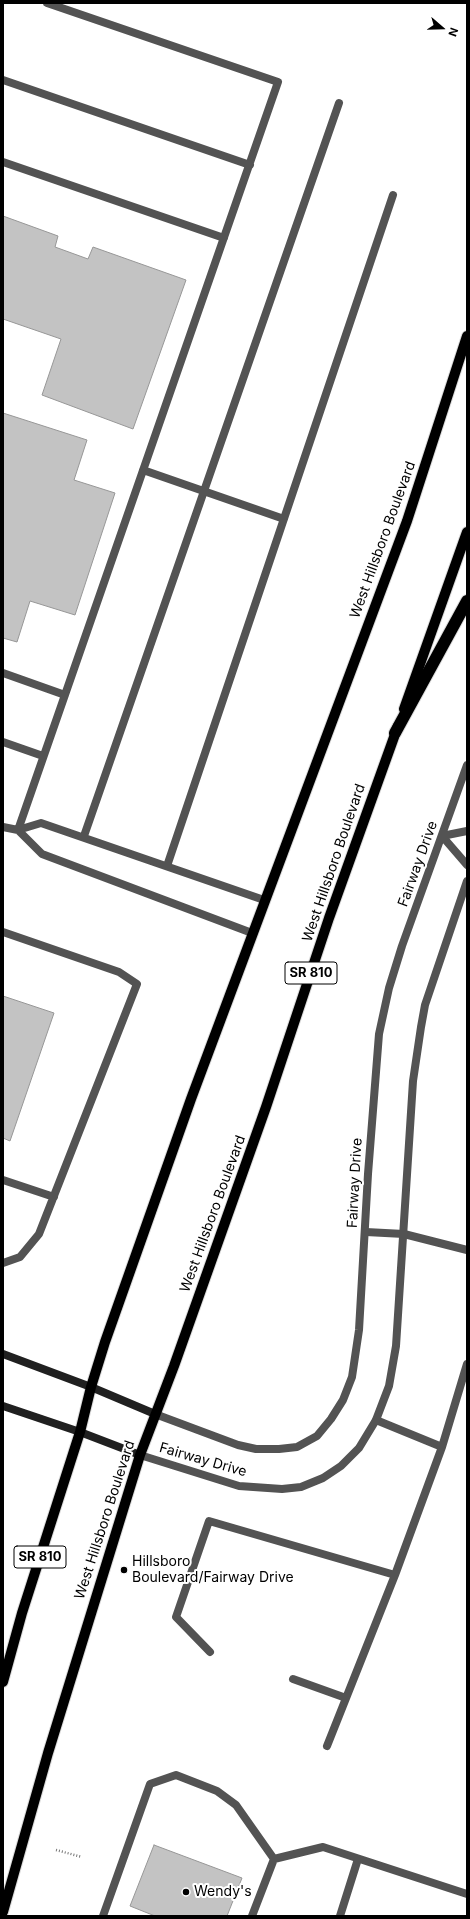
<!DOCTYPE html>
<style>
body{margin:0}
#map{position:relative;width:470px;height:1919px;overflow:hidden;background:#fff;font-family:Inter,sans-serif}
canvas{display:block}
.frame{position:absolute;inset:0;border:4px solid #000;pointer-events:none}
.north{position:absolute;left:422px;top:8px;width:40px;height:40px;-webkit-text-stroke:3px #fff;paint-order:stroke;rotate:110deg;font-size:11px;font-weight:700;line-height:16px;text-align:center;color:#000}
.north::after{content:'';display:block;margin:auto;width:14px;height:18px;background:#000;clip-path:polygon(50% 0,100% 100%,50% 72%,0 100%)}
</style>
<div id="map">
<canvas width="470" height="1919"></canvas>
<div class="frame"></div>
<div class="north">N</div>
</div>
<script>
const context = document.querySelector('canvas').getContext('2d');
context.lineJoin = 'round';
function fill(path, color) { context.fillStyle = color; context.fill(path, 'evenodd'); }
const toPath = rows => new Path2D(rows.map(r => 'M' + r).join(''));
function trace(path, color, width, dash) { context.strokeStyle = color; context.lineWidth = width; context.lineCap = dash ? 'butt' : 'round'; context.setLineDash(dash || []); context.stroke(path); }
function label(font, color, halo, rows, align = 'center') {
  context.font = font + ' Inter,sans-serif'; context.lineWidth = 4; context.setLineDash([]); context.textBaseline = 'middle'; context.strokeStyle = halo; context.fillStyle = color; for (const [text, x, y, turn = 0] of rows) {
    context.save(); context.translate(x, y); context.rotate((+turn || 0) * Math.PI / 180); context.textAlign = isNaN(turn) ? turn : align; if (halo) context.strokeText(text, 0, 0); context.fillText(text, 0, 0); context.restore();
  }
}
const building = toPath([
 [3,216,58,236,55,247,88,259,93,247,186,280,133,429,42,395,61,339,3,319,3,216],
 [3,413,87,440,74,480,115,493,75,615,30,601,17,642,3,638,3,413],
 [3,996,54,1013,10,1141,3,1138,3,996],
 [154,1845,242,1878,227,1916,155,1916,130,1906,154,1845]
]);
const path = toPath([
 [56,1850,82,1857]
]);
const lane = toPath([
 [3,80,250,165],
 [3,162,224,238],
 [143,470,284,519],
 [3,673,65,695],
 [3,742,43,756],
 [3,827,18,830,42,854,252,933],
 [18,830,278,82,47,3],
 [18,830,41,823,264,900],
 [84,836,339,103],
 [167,866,393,195],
 [3,932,119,972,137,984,39,1234,20,1257,3,1263],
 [3,1180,54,1197],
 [366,1232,404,1234,467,1250],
 [376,1420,442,1447],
 [210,1652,176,1617,209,1521,395,1575],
 [293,1679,346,1698],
 [327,1746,395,1575,442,1447,467,1364],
 [274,1859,323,1847,467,1894],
 [103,1916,150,1784,176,1775,217,1791,236,1805,274,1859,252,1916],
 [340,1916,358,1859]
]);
const street = toPath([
 [442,836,467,865],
 [442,836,467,831],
 [155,1414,238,1445,256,1449,279,1449,297,1447,317,1436,331,1419,343,1400,352,1377,359,1330,368,1174,379,1034,389,988,402,946,467,765],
 [140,1455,239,1486,282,1489,301,1487,323,1478,341,1466,359,1448,376,1420,389,1386,396,1346,413,1081,421,1027,425,1005,467,881]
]);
const secondary = toPath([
 [3,1354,91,1387,155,1414],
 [3,1406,80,1432,140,1455]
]);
const primary = toPath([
 [404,709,467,532],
 [3,1682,22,1613,80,1432,91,1387,105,1342,191,1099,407,521,467,336],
 [3,1912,48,1753,140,1455,174,1366,266,1107,329,918,398,726]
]);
const highway = toPath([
 [395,733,467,601]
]);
const markers = [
 [124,1570,4,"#000"],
 [186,1892,4,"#000"]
];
const shields = [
 [311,973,52],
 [40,1557,52]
];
const shieldNames = [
 ["SR 810",311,973],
 ["SR 810",40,1557]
];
const streetNames = [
 ["West Hillsboro Boulevard",383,540,-70],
 ["West Hillsboro Boulevard",334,863,-71],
 ["Fairway Drive",418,864,-70],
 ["Fairway Drive",355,1183,-87],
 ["West Hillsboro Boulevard",213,1214,-70],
 ["Fairway Drive",203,1460,16],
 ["West Hillsboro Boulevard",105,1520,-72]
];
const poiNames = [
 ["Hillsboro",132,1562],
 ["Boulevard/Fairway Drive",132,1578],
 ["Wendy's",194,1892]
];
fill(building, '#c3c3c3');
trace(building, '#979797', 1);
trace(primary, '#dbdbdb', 12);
trace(highway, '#dbdbdb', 14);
trace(path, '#757575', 2.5, [1, 2]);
trace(lane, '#535353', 8);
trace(street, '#535353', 8);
trace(secondary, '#202020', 8);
trace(primary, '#000', 10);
trace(highway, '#000', 12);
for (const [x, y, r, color] of markers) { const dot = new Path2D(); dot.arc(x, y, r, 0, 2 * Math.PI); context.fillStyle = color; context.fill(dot); trace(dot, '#fff', 1.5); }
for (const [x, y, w] of shields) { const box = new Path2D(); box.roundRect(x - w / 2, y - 11, w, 22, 3); context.fillStyle = '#fff'; context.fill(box); trace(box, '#000', 1); }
label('bold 13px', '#000', null, shieldNames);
label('14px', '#000', '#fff', streetNames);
label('14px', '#000', '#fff', poiNames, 'left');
</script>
